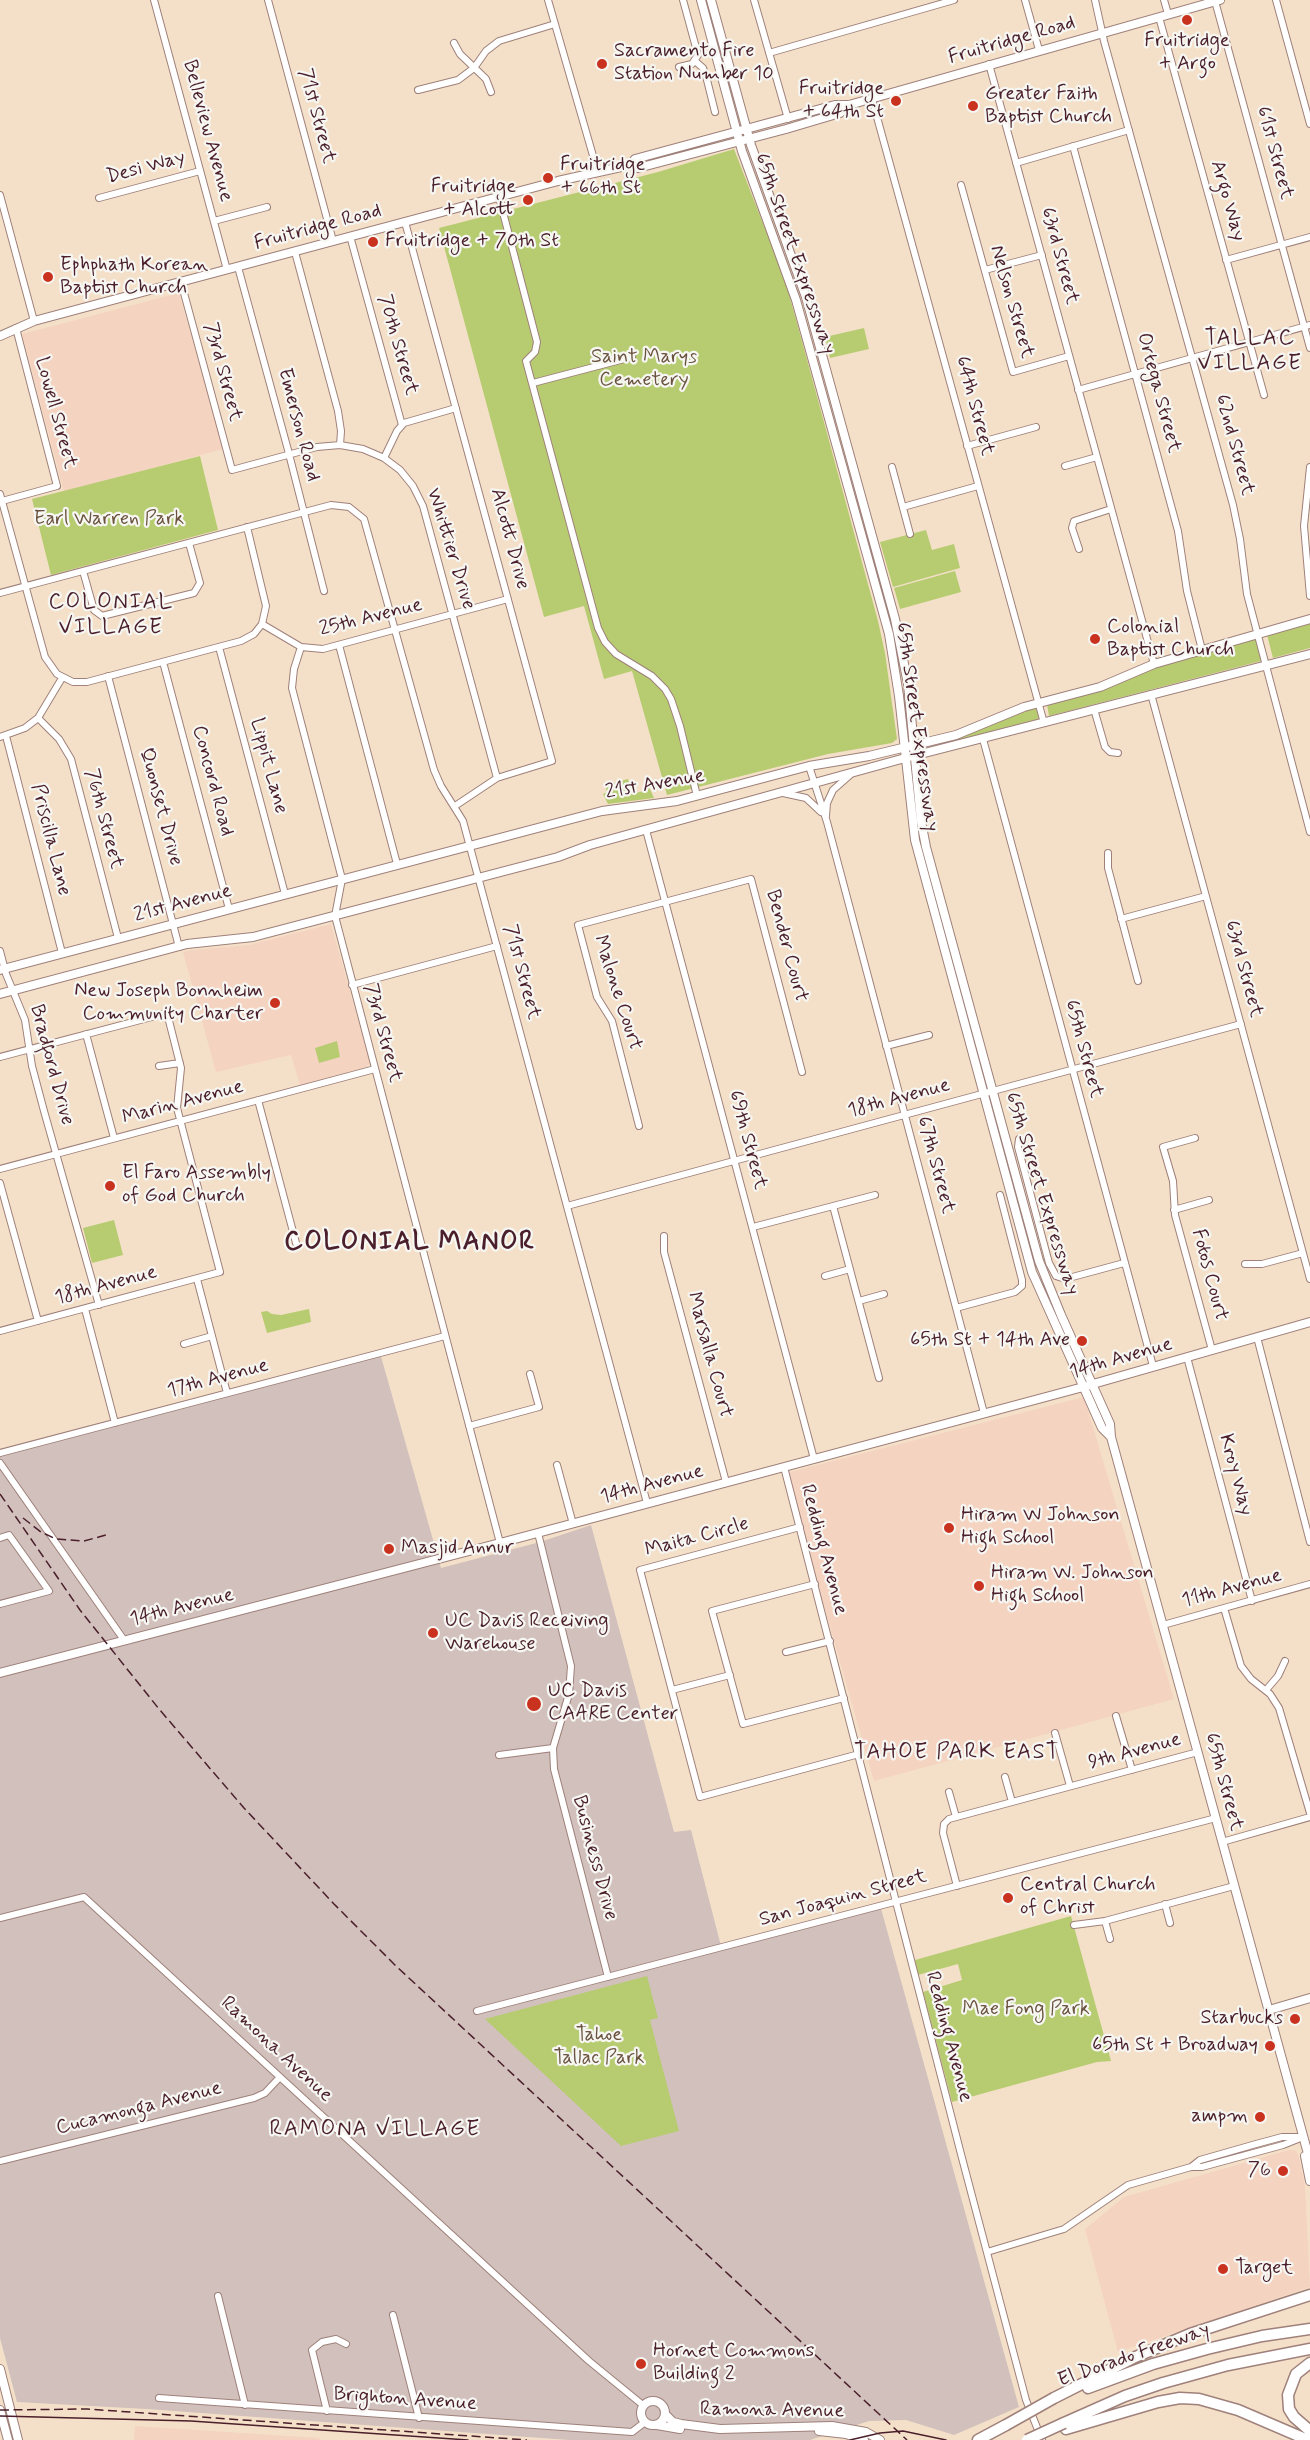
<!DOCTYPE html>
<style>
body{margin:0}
canvas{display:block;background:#f4e0c8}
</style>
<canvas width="1310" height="2440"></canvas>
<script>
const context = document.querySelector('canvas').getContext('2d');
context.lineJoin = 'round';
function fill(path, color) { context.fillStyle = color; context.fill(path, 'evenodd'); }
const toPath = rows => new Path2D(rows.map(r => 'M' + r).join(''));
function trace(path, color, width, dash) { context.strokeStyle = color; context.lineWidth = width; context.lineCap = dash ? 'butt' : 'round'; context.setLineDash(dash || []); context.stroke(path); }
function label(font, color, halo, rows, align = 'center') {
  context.font = font + ' Mynerve,sans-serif'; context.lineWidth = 4.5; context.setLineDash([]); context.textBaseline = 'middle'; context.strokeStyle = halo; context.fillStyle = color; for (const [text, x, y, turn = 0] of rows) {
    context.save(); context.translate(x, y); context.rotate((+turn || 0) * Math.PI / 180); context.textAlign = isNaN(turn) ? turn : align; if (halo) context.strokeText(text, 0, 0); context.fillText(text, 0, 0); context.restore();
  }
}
const built = toPath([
 [179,293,223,449,64,492,22,334],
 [331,924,370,1063,367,1067,300,1085,291,1055,216,1072,183,952,192,950,249,945],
 [1084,1397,1174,1699,874,1781,786,1473],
 [1289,2150,1295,2150,1298,2154,1305,2186,1310,2287,1118,2352,1085,2229,1124,2197],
 [135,2426,319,2438,320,2440,134,2440]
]);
const industrial = toPath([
 [380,1353,441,1568,540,1542,591,1525,674,1832,691,1830,721,1946,880,1905,1019,2407,954,2435,906,2420,869,2421,810,2440,569,2440,147,2409,17,2402,0,2338,0,1453]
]);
const green = toPath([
 [734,149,785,280,799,330,878,621,885,653,897,739,892,743,828,754,667,795,632,671,604,679,584,606,544,617,439,228,658,172],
 [864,328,869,349,830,358,825,337],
 [200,456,218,530,51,575,32,499],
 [926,530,932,550,954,544,960,568,893,587,880,542],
 [955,571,961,592,900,609,894,588],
 [1310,622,1310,648,1273,658,1267,635],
 [1255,637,1261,661,1049,716,1047,704,1100,690,1154,666],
 [1036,707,1039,719,941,744,1012,715],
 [628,779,631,789,634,789,636,793,647,790,646,786,648,785,654,798,608,804,603,794,607,792,605,785],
 [337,1041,340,1057,319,1063,315,1048],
 [114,1220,123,1255,92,1263,83,1228],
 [309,1309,311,1322,267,1333,261,1312,267,1311,272,1314,281,1315],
 [1071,1916,1111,2061,1097,2062,952,2102,923,1992,962,1980,958,1964,918,1975,915,1960],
 [647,1976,658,2018,650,2020,679,2131,621,2146,485,2019]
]);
const minor = toPath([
 [154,0,227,270],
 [268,0,333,241],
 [548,0,598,173],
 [754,0,788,119],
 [1025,0,1039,50],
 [1095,0,1104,41,1233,505,1240,539,1247,594,1310,832],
 [1164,0,1168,14],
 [1276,0,1310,124],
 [1215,1,1310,348],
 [1159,17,1264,395],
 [454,43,460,54,486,79,491,92],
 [769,53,954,0],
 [695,61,703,68,706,76,715,112],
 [989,64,1154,664],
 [679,67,692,64,698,55,683,0],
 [418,90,458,80,474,68,486,51,499,41,555,24],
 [872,99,1044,723],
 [1073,146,1178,531,1187,591,1202,650],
 [1016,163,1129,130],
 [961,185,1013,372,1069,356],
 [0,195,34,321],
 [499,197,537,342,535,352,526,361,598,628,605,642,616,654,652,676,665,689,671,699,680,726,697,796],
 [99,198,200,171],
 [214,221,267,207],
 [405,222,552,761,497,778,455,806],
 [350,236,402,425],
 [295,252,338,411,341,431,340,445],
 [1226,260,1310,237],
 [238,267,288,450,324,591],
 [985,270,1042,255],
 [181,282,232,470,317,447,340,445,363,449,384,458,400,470,413,486,423,506,497,778],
 [533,383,632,357],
 [1078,390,1310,325],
 [967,446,1036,427],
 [384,458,397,431,404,423,456,408],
 [1065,466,1097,457],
 [892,467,910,534],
 [1310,467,1304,526,1310,596],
 [0,494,45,657,57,674,73,682,87,682,241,641,254,634,262,624,266,606,247,527],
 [2,501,57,486,16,328],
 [903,507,978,486],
 [1079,549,1072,528,1074,521,1111,509],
 [83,571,94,610,102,616,194,593,200,583,189,543],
 [0,593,331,505,349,507,364,519,434,770,441,786,463,821,647,1503],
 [262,624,301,647,323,649,508,599],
 [339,645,397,864],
 [219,647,285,894],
 [301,647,294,669,292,688,342,879,335,916,500,1543],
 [163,662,229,909],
 [108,676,179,947],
 [1151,694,1310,1279],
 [1094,709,1105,747,1110,752,1118,753],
 [38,718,59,739,71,759,118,938],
 [6,736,62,953],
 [0,737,25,728,38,718,62,678],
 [983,739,1153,1366],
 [809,766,827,822,984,1413],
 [783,793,806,798,821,812],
 [826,816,827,803,833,790,850,775],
 [646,830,814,1459],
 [1108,853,1108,868,1138,981],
 [1121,919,1206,896],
 [0,951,6,974,25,1020,32,1066,44,1111,99,1305],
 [352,985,497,946],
 [86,1034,114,1138],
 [886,1046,929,1035],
 [0,1057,167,1013,181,1068,177,1108,220,1272,0,1331],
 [159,1066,180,1063],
 [258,1100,296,1243],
 [639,1126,612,1021,597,997,578,925,751,879,802,1072],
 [1195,1138,1163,1147,1173,1181,1175,1215,1212,1350],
 [1019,1139,1018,1147,1049,1263,1056,1276,1065,1279,1124,1263],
 [0,1169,375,1069],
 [0,1183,38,1321],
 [567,1206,1241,1024],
 [833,1206,879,1378],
 [1174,1210,1209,1200],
 [753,1227,875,1195],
 [664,1236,664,1252,726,1482],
 [1245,1264,1262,1264,1303,1253],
 [825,1276,850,1269],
 [197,1279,227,1393],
 [859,1301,884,1294],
 [956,1308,1015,1292,1022,1286,1022,1280,1000,1195],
 [85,1309,115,1423],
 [1257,1337,1310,1542],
 [184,1344,212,1336],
 [1187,1357,1252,1601],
 [469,1426,539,1407,530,1374],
 [0,1453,445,1336],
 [0,1463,124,1640],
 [557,1465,573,1524],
 [784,1467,962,2158,1026,2400,1042,2440],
 [800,1527,640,1570,700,1797,859,1754],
 [538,1533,571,1666,569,1694,553,1748,554,1769,608,1977],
 [0,1538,9,1535,49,1591,0,1604],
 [815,1584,712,1611,743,1724,844,1698],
 [1224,1608,1241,1666,1251,1679,1270,1694,1279,1708,1310,1813],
 [1163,1625,1310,1584],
 [786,1652,830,1641],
 [672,1690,730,1675],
 [1266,1690,1278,1676,1285,1661],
 [1116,1716,1132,1770],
 [1055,1733,1070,1786],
 [499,1755,553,1748],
 [1005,1777,1012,1802],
 [949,1792,956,1817],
 [1222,1842,1310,1817],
 [957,1886,943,1833,944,1824,949,1819,1198,1752],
 [1165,1904,1170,1923],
 [0,1918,84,1897,589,2361,644,2406],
 [1105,1921,1110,1939],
 [1074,1925,1105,1921,1234,1886],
 [477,2011,1216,1818],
 [0,2161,254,2098,265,2093,280,2077],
 [1191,2167,1200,2160,1256,2144,1282,2137,1299,2137],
 [987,2252,1064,2229,1128,2185,1191,2167,1202,2167,1283,2145,1303,2137],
 [218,2296,245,2405],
 [393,2315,419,2418],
 [159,2398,632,2432,645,2422],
 [327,2411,312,2350,322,2342,336,2339,346,2344]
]);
const tertiary = toPath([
 [0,970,602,811,677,801,809,766,869,756,956,735,1024,707,1100,687,1154,664,1310,619],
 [0,994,187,944,253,937,558,857,590,845,905,758,1310,654],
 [1093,1384,1310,1322]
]);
const secondary = toPath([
 [701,0,742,151,796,300,889,634,899,696,915,840,1032,1272,1102,1428,1111,1437],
 [711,0,751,145,806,297,895,619,908,684,921,821,926,847,1039,1261,1061,1315,1110,1424,1111,1437,1310,2161],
 [630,165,635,159,835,105,849,105,1220,0],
 [0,336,34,321,558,181,630,165,638,168,786,129,840,113,849,105],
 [0,1673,500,1543,1087,1386],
 [1269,2010,1310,1998],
 [1305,2156,1310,2181],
 [0,2369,18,2440],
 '641 2413a12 12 0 1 1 24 0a12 12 0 1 1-24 0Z',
 [0,2410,8,2440],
 [665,2414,673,2422,681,2424,720,2429,832,2426,866,2432,880,2440],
 [657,2425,680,2429],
 [819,2431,846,2434,864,2440]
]);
const motorway = toPath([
 [1310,2363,1296,2374,1288,2395,1289,2409,1294,2417,1310,2431],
 [1088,2388,1153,2364,1207,2349,1262,2336,1310,2329],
 [1054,2398,1133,2358,1190,2334,1310,2295],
 [1064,2423,1125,2396,1163,2383,1228,2365,1310,2349],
 [1066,2429,1158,2402,1180,2398,1199,2399,1238,2410,1308,2440],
 [978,2440,1006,2425]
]);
const tram = toPath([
 [0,2416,191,2421,468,2440],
 [850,2440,880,2433,903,2431,946,2440]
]);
const rail = toPath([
 [0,1494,80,1610,159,1709,244,1808,334,1904,396,1966,907,2440],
 [23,1518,41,1532,56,1539,84,1541,106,1535],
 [0,2410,87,2409,527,2440]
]);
const motorwayBridge = toPath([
 [1006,2425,1054,2398],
 [1027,2440,1064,2423]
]);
const markers = [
 [1187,20,6,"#c8321e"],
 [602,64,6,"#c8321e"],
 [896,101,6,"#c8321e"],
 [973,106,6,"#c8321e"],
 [548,178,6,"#c8321e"],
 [528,200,6,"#c8321e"],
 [373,242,6,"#c8321e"],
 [48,277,6,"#c8321e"],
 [1095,639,6,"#c8321e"],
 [275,1003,6,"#c8321e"],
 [110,1186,6,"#c8321e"],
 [1082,1341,6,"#c8321e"],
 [949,1528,6,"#c8321e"],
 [389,1549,6,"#c8321e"],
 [979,1586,6,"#c8321e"],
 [433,1633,6,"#c8321e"],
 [534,1704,8,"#c8321e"],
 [1008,1898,6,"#c8321e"],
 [1295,2019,6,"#c8321e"],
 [1270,2046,6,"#c8321e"],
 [1260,2117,6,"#c8321e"],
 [1283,2171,6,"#c8321e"],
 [1223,2269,6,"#c8321e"],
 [641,2364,6,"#c8321e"]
];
const streetNames = [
 ["Fruitridge Road",1012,41,-16],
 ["71st Street",316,116,75],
 ["Belleview Avenue",207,131,75],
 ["61st Street",1274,153,75],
 ["Desi Way",146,168,-15],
 ["Argo Way",1227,201,74],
 ["Fruitridge Road",318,228,-15],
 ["65th Street Expressway",794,254,71],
 ["63rd Street",1059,256,75],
 ["Nelson Street",1011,302,74],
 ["70th Street",397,345,74],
 ["73rd Street",222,372,75],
 ["Ortega Street",1158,393,75],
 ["64th Street",974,406,75],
 ["Lowell Street",55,413,75],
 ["Emerson Road",298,425,75],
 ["62nd Street",1234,445,75],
 ["Alcott Drive",509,539,75],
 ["Whittier Drive",450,549,73],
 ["25th Avenue",371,618,-14],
 ["65th Street Expressway",916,727,82],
 ["Lippit Lane",268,766,75],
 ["Concord Road",212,781,75],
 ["21st Avenue",655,785,-10],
 ["Quonset Drive",160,807,75],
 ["76th Street",103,819,75],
 ["Priscilla Lane",50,840,76],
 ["21st Avenue",183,904,-15],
 ["Bender Court",786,946,75],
 ["63rd Street",1243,969,75],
 ["71st Street",521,972,75],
 ["Malone Court",617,993,72],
 ["73rd Street",382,1033,75],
 ["65th Street",1083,1049,75],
 ["Bradford Drive",51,1065,75],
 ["18th Avenue",899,1099,-15],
 ["Marin Avenue",183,1103,-15],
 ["69th Street",747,1140,75],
 ["67th Street",935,1165,75],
 ["65th Street Expressway",1041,1194,73],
 ["Fotos Court",1209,1275,75],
 ["18th Avenue",106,1286,-15],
 ["Marsalla Court",709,1355,75],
 ["14th Avenue",1121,1359,-16],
 ["17th Avenue",218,1379,-15],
 ["Kroy Way",1235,1475,75],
 ["14th Avenue",652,1485,-15],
 ["Maita Circle",697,1538,-15],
 ["Redding Avenue",823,1550,75],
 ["11th Avenue",1232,1589,-15],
 ["14th Avenue",182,1608,-14],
 ["9th Avenue",1135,1752,-15],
 ["65th Street",1223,1782,75],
 ["Business Drive",594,1858,75],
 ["San Joaquin Street",843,1899,-15],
 ["Redding Avenue",948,2037,75],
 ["Ramona Avenue",276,2050,43],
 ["Cucamonga Avenue",139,2109,-14],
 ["El Dorado Freeway",1134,2356,-19],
 ["Brighton Avenue",405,2400,4],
 ["Ramona Avenue",772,2411,1]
];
const poiNames = [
 ["Fruitridge",1187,42,"center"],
 ["+ Argo",1187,65,"center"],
 ["Sacramento Fire",614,52],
 ["Station Number 10",614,75],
 ["Fruitridge",884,90,"right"],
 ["+ 64th St",884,113,"right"],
 ["Greater Faith",985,95],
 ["Baptist Church",985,118],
 ["Fruitridge",560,166],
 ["+ 66th St",560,189],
 ["Fruitridge",516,188,"right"],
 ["+ Alcott",516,211,"right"],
 ["Fruitridge + 70th St",385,242],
 ["Ephphath Korean",60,266],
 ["Baptist Church",60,289],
 ["Colonial",1107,628],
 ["Baptist Church",1107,651],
 ["New Joseph Bonnheim",263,992,"right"],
 ["Community Charter",263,1015,"right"],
 ["El Faro Assembly",122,1174],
 ["of God Church",122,1197],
 ["65th St + 14th Ave",1070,1341,"right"],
 ["Hiram W Johnson",961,1516],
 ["High School",961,1539],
 ["Masjid Annur",401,1549],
 ["Hiram W. Johnson",991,1574],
 ["High School",991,1597],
 ["UC Davis Receiving",445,1622],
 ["Warehouse",445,1645],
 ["UC Davis",548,1692],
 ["CAARE Center",548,1715],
 ["Central Church",1020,1886],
 ["of Christ",1020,1909],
 ["Starbucks",1283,2019,"right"],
 ["65th St + Broadway",1258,2046,"right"],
 ["ampm",1248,2117,"right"],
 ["76",1271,2171,"right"],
 ["Target",1235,2269],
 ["Hornet Commons",653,2352],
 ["Building 2",653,2375]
];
const parkNames = [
 ["Saint Marys",644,358],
 ["Cemetery",644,381],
 ["Earl Warren Park",109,520],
 ["Mae Fong Park",1026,2010],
 ["Tahoe",599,2036],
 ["Tallac Park",599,2059]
];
const quarterNames = [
 ["TALLAC",1250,339],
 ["VILLAGE",1250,364],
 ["COLONIAL",111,603],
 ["VILLAGE",111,628],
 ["TAHOE PARK EAST",957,1753],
 ["RAMONA VILLAGE",375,2130]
];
const districtNames = [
 ["COLONIAL MANOR",410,1244]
];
fill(built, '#f5d3c1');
fill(industrial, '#d1c0bc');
fill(green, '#b7cc71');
trace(minor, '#9f807a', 8);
trace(tertiary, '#9f807a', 10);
trace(secondary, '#9f807a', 10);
trace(motorway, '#9f807a', 13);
trace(minor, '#fff', 6);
trace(tertiary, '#fff', 8);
trace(secondary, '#fff', 8);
trace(motorway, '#fff', 10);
trace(tram, '#4a1f2b', 1.5);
trace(rail, '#4a1f2b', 1.5, [9, 4.5]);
trace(motorwayBridge, '#9f807a', 13, []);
trace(motorwayBridge, '#fff', 10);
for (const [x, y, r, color] of markers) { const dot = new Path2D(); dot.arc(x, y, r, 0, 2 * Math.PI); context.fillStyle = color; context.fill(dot); trace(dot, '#f6f6f2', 2); }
label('20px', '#4a1f2b', '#f6f6f2', streetNames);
label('20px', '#4a1f2b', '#f6f6f2', poiNames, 'left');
label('20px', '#6b5340', '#f6f6f2', parkNames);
context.letterSpacing = '1.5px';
label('22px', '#4a1f2b', '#f6f6f2', quarterNames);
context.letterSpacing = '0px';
context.letterSpacing = '1.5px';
label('bold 26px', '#4a1f2b', '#f6f6f2', districtNames);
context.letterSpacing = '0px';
</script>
